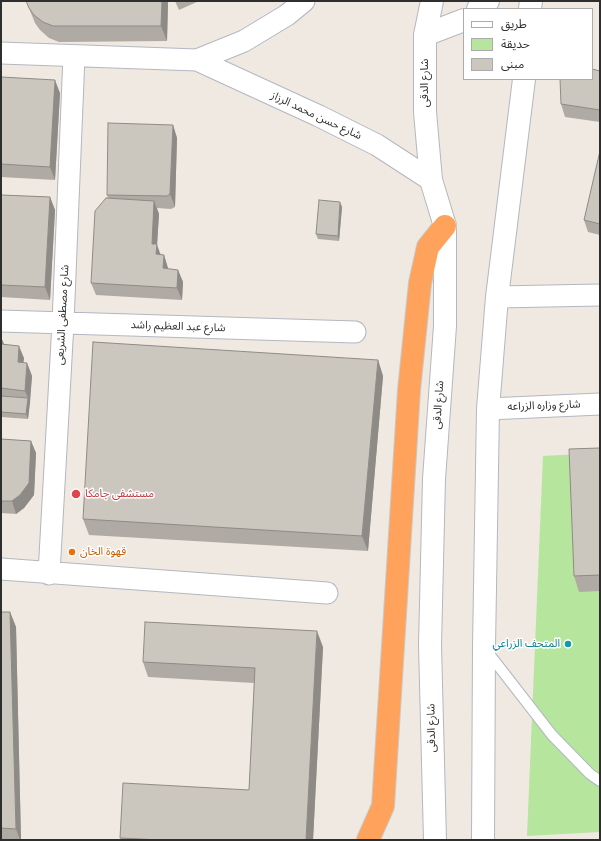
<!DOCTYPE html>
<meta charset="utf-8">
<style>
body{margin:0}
#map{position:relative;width:601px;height:841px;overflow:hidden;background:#efe9e1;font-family:Roboto,"Noto Sans Arabic",sans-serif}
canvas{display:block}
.frame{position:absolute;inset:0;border:2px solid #2e2e2e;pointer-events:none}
.legend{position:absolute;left:463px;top:8px;width:130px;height:72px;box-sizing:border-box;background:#fff;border:1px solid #ababab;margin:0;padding:5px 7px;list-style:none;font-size:12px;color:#2e2e2e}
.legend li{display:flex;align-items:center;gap:8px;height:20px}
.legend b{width:20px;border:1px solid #ababab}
</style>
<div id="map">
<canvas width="601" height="841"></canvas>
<div class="frame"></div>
<ul class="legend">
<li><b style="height:5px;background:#fff"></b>طريق</li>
<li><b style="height:11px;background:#b6e59e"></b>حديقة</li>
<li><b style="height:11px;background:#cbc7bf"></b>مبنى</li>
</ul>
</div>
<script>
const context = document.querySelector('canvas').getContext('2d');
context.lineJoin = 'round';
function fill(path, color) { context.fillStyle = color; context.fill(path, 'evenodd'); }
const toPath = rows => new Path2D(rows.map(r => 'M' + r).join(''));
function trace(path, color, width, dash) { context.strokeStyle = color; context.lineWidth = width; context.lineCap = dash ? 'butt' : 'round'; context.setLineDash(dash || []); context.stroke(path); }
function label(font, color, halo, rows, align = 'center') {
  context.font = font + ' Roboto,"Noto Sans Arabic",sans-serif'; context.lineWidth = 3; context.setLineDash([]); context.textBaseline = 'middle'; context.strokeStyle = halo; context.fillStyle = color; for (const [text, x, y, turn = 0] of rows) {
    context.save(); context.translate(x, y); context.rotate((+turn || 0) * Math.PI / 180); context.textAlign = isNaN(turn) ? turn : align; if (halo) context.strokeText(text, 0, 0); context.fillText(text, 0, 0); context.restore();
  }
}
const green = toPath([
 [600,453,600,832,527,836,543,456]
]);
const lane = toPath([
 [486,650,552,735,590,774,600,781]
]);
const street = toPath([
 [1,53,197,60,244,41,287,15,304,1],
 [197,60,319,116,377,145,431,180],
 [497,297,600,295],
 [1,321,355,332],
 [488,409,600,404],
 [1,569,327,593],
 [49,574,63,323,74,56]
]);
const secondary = toPath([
 [432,1,425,35,425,112,431,180,445,226,445,326,434,479,430,645,435,840],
 [478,9,488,1],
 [530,9,531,1],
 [425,35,464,20],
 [483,840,484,647,488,409,497,297,524,79]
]);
const highway = toPath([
 [368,840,383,806,409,390,420,283,428,247,445,226]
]);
const wall = toPath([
 [26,1,167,1,168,3,167,41,59,42,49,38,40,30,35,23],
 [175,1,199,1,179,10],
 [600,71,600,122,565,117,561,104],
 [1,77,60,93,55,180,1,177],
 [173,125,177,138,175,207,171,209,157,208,159,214,157,245,161,255,164,255,168,269,178,270,183,282,182,300,96,295,91,283,108,198,107,195],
 [600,151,600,235,588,232,584,220],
 [1,195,50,197,55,210,50,300,1,297],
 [342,207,339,241,318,239,316,234],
 [1,337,4,344,24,358,23,363,27,363,32,376,28,419,1,417],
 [378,360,383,376,368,551,89,535,83,519],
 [1,439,31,441,36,453,34,495,24,508,16,514,1,513],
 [600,448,600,591,579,592,574,576],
 [1,612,10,612,16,627,21,840,1,840],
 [323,647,313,840,121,840,120,838,249,790,254,683,148,677,143,662]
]);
const shadedWall = toPath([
 [162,1,167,1,168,3,167,41,161,26],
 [55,80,60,93,55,180,50,167],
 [173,125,177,138,175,207,170,194],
 [50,197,55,210,50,300,45,287],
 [154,201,159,214,157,245,161,257,161,267,152,244],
 [340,202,342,207,339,241,338,236],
 [164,255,168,268,168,281,163,268],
 [178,270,183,282,182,300,177,288],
 [1,337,6,349,1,345],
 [19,346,24,358,22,375,18,362],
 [378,360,383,376,368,551,362,536],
 [27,363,32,376,30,403,25,391],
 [28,398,30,403,28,419,26,414],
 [31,441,36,453,34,495,24,508,16,514,12,501],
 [10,612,16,627,21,840,20,840,16,829],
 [317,631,323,647,313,840,306,840]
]);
const building = toPath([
 [26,1,162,1,161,26,53,26,43,22,34,15,29,8,26,1],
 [592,69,600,71,600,110,561,104,560,79,592,79,592,69],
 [1,77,55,80,50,167,1,164,1,77],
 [108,123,173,125,170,194,167,196,107,195,108,123],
 [600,151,600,224,584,220,600,151],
 [1,195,50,197,45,287,1,285,1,195],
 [106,198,154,201,152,244,157,244,156,254,164,255,163,268,178,270,177,288,91,283,95,211,106,198],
 [319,200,340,202,338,236,316,234,319,200],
 [93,342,378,360,362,536,83,519,93,342],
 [1,344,19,346,18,362,27,363,25,391,1,388,1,344],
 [1,396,28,398,26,414,1,412,1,396],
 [1,439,31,441,29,483,20,495,12,501,1,501,1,439],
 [600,448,600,575,574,576,569,449,600,448],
 [1,612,10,612,16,829,1,828,1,612],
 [145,622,317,631,306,840,160,840,120,838,123,783,249,790,255,668,143,662,145,622]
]);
const markers = [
 [76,494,5,"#e0444e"],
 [72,552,4,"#e8710a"],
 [568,644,4,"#0f9aa8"]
];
const streetNames = [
 ["شارع الدقى",425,83,-90],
 ["شارع حسن محمد الرزاز",316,116,25],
 ["شارع مصطفى الشريعى",63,315,-87],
 ["شارع عبد العظيم راشد",178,327,2],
 ["شارع الدقى",439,405,-86],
 ["شارع وزاره الزراعه",544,406,-2],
 ["شارع الدقى",432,728,-91]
];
const healthNames = [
 ["مستشفى جامكا",85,494]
];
const foodNames = [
 ["قهوة الخان",80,552]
];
const cultureNames = [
 ["المتحف الزراعي",560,644]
];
fill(green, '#b6e59e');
trace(lane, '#b4b7c1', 12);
trace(street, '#b4b7c1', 23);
trace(secondary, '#b4b7c1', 24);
trace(highway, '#c9c9c9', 24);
trace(lane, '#fff', 10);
trace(street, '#fff', 21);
trace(secondary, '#fff', 22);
trace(highway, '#ffa35c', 22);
fill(wall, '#afaba4');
fill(shadedWall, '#8e8b86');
fill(building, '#cbc7bf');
trace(building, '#8e8b86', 1);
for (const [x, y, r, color] of markers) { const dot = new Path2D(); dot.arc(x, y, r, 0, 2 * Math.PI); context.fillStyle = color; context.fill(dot); trace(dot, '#fff', 1.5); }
label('11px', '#2e2e2e', '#fff', streetNames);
label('11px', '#be3a42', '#fff', healthNames, 'left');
label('11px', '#c56008', '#fff', foodNames, 'left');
label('11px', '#0d838f', '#fff', cultureNames, 'right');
</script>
